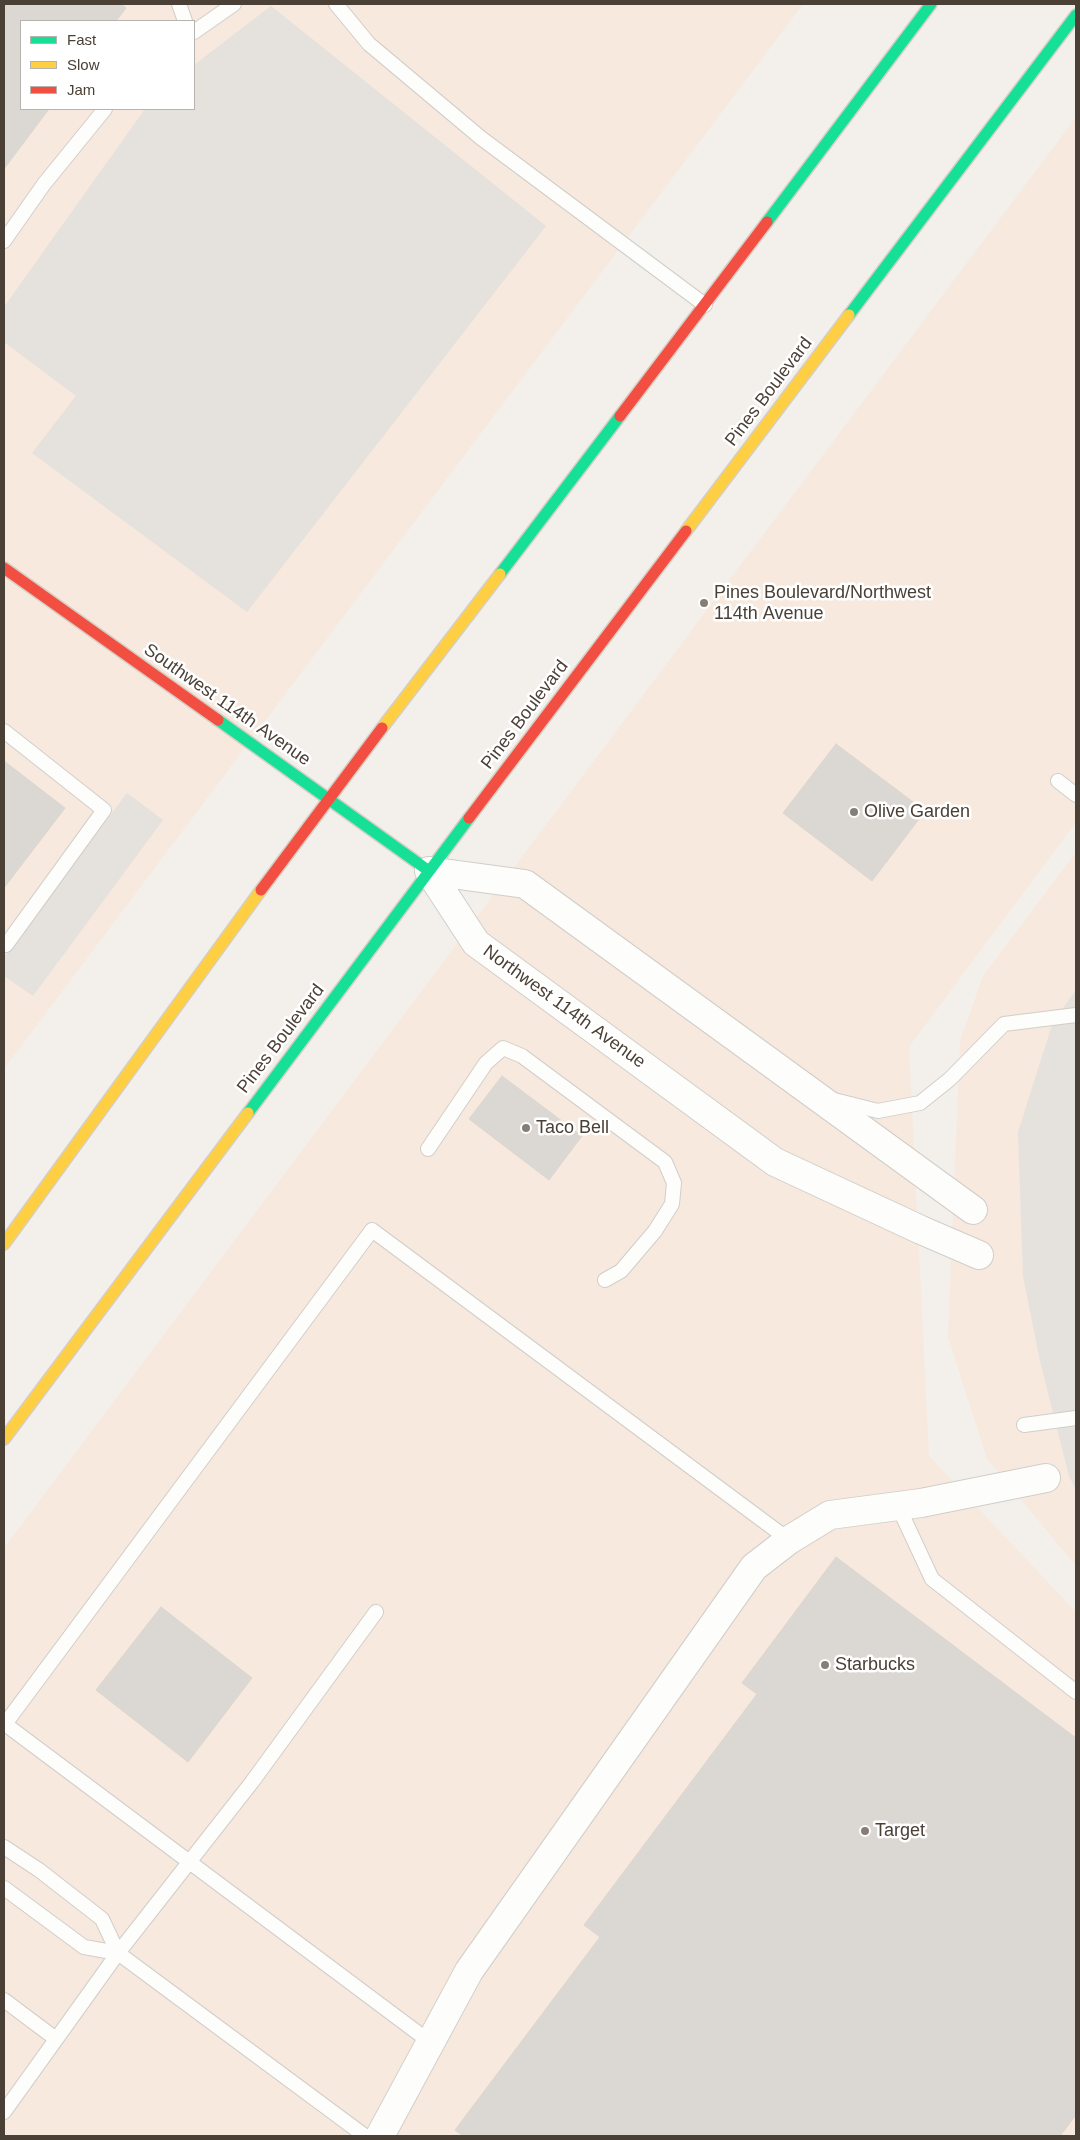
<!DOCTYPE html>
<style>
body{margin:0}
#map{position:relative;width:1080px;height:2140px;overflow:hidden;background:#f3f0ec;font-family:Helvetica,sans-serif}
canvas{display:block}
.frame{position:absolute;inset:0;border:5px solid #4b4036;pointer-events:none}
.legend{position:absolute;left:20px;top:20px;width:175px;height:90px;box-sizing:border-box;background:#fff;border:1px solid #b7b3af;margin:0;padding:6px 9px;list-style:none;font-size:15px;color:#4b4036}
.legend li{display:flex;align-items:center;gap:10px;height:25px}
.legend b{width:25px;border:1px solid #b7b3af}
</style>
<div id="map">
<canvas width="1080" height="2140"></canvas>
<div class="frame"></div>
<ul class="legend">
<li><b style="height:6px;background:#16e098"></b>Fast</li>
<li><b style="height:6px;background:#ffcf43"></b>Slow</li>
<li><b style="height:6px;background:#f24e42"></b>Jam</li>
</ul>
</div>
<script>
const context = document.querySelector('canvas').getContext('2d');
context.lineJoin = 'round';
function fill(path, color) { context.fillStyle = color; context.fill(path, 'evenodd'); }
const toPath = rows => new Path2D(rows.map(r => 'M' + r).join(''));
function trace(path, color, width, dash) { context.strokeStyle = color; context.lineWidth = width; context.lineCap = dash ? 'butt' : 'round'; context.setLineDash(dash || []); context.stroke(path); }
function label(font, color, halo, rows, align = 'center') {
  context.font = font + ' Helvetica,sans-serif'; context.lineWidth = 5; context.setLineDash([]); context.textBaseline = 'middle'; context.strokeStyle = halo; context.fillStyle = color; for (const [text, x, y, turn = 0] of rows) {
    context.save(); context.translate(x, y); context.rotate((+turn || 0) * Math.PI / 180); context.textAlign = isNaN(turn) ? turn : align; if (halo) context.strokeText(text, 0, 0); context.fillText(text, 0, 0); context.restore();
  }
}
const commercial = toPath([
 [4,4,803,4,4,1069],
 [21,21,194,21,194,109,21,109],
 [1076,117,1076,822,909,1047,929,1456,1076,1612,1076,2136,4,2136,4,1548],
 [1076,852,1076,1566,987,1459,948,1337,960,1041,983,976]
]);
const parking = toPath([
 [271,6,546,226,247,612,32,453,76,396,4,342,4,307,145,109,194,109,194,65],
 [127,793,163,820,33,996,4,976,4,957],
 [1076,990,1076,1490,1069,1476,1040,1361,1023,1276,1018,1132,1053,1022]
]);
const building = toPath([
 [4,4,121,4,126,8,116,21,21,21,21,109,49,109,4,169,4,4],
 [836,744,925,811,872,881,783,813,836,744],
 [4,761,65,808,4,888,4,761],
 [502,1076,582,1136,549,1180,469,1119,502,1076],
 [836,1557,1076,1738,1076,2115,1060,2136,463,2136,455,2130,600,1937,584,1925,757,1694,742,1683,836,1557],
 [161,1607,252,1678,188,1762,96,1690,161,1607]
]);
const lane = toPath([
 [179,4,185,21],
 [336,4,369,44,481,138,705,305],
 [194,32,234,4],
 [4,241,44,184,105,109],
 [4,731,104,810,6,945,4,944],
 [1058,781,1076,795],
 [834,1100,878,1111,920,1103,950,1079,1004,1024,1076,1015],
 [428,1149,486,1063,503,1048,522,1056,665,1162,674,1183,672,1204,655,1231,621,1271,605,1280],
 [1024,1425,1076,1418],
 [898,1506,932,1579,1076,1692],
 [4,1847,39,1870,102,1919,118,1953,365,2136],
 [4,1888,84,1947,118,1953],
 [4,2000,56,2039],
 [430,2042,5,1724,372,1230,789,1540],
 [4,2112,118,1953,252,1782,376,1612]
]);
const street = toPath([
 [429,871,476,943,775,1162,921,1230,979,1255],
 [429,871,525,884,973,1210],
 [380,2136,469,1971,754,1567,789,1540,830,1515,921,1503,1046,1478]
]);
const fast = toPath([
 [767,222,931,4],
 [849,315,1076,15],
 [500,574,620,416],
 [218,720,429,871],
 [248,1113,469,818]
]);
const slow = toPath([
 [686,531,849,315],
 [382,728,500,574],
 [4,1244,261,890],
 [4,1439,248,1113]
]);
const jam = toPath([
 [620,416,767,222],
 [4,568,218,720],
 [469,818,686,531],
 [261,890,382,728]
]);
const markers = [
 [704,603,5,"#867e76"],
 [854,812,5,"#867e76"],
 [526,1128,5,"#867e76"],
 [825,1665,5,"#867e76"],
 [865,1831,5,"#867e76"]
];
const streetNames = [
 ["Pines Boulevard",769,392,-53],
 ["Southwest 114th Avenue",227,705,35],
 ["Pines Boulevard",525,715,-53],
 ["Northwest 114th Avenue",564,1007,36],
 ["Pines Boulevard",281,1039,-53]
];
const poiNames = [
 ["Pines Boulevard/Northwest",714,593],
 ["114th Avenue",714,614],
 ["Olive Garden",864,812],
 ["Taco Bell",536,1128],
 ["Starbucks",835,1665],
 ["Target",875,1831]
];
fill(commercial, '#f7e9de');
fill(parking, '#e5e1dd');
fill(building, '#dbd7d2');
trace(building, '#dcd7d1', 1);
trace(lane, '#d1cec9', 16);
trace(street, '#d1cec9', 30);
trace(fast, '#d5cec4', 14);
trace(slow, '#d5cec4', 14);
trace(jam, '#d5cec4', 14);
trace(lane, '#fdfdfc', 14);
trace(street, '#fdfdfc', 28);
trace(fast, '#16e098', 11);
trace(slow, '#ffcf43', 11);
trace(jam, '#f24e42', 11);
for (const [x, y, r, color] of markers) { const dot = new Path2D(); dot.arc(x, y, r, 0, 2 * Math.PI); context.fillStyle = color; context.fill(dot); trace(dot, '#fff', 2); }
label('18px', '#4b4036', '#fff', streetNames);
label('18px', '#4b4036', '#fff', poiNames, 'left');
</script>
